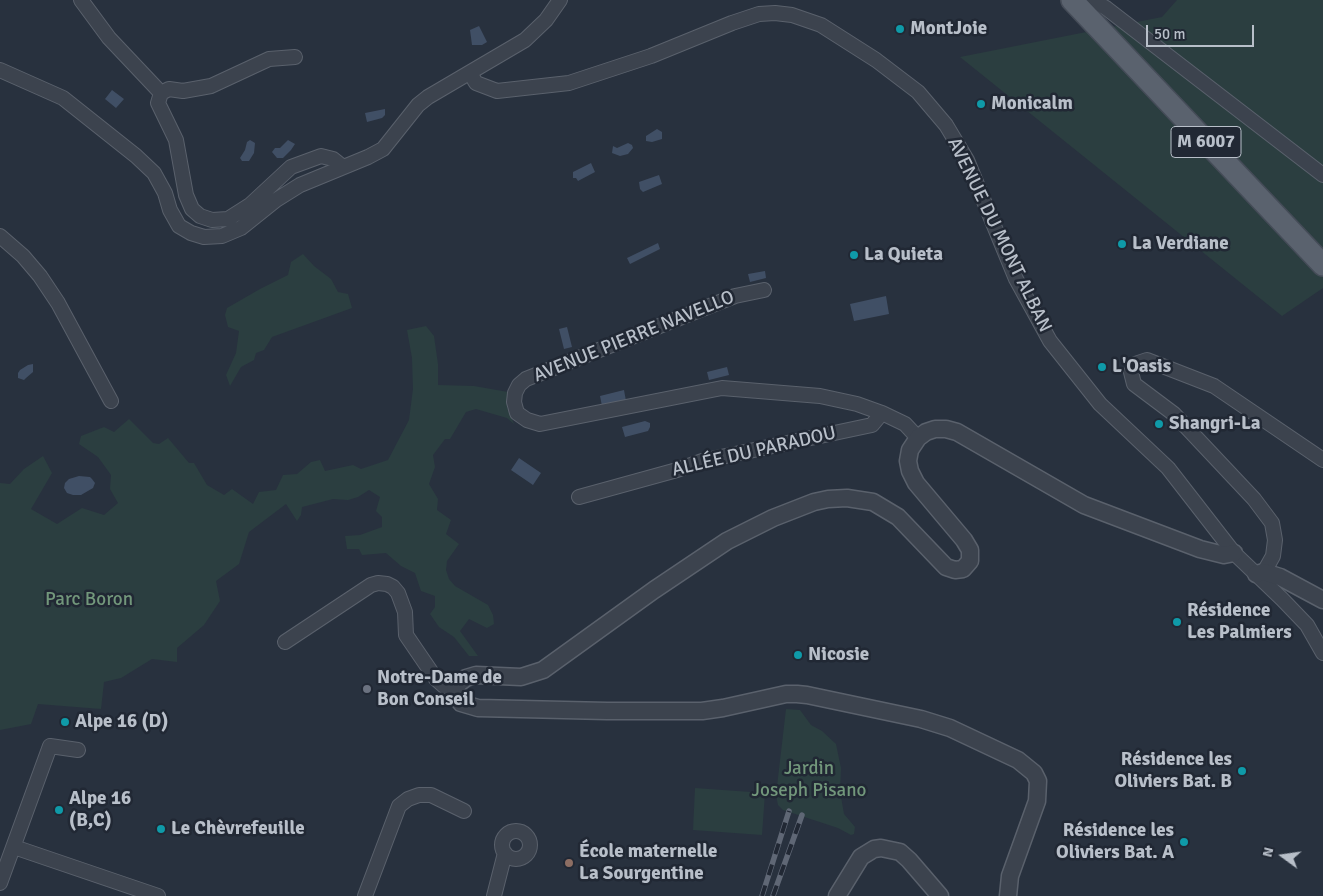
<!DOCTYPE html>
<meta charset="utf-8">
<style>
body{margin:0}
#map{position:relative;width:1323px;height:896px;overflow:hidden;background:#28313e;font-family:Signika,sans-serif}
canvas{display:block}
.north{position:absolute;left:1258px;top:831px;width:50px;height:50px;-webkit-text-stroke:4px #212834;paint-order:stroke;rotate:284deg;font-size:14px;font-weight:700;line-height:20px;text-align:center;color:#b8bfc9}
.north::after{content:'';display:block;margin:auto;width:18px;height:22px;background:#b8bfc9;clip-path:polygon(50% 0,100% 100%,50% 72%,0 100%)}
.scale{position:absolute;left:1146px;top:25px;width:108px;height:22px;box-sizing:border-box;border:2px solid #b8bfc9;border-top:0;padding-left:6px;font-size:15px;line-height:18px;white-space:nowrap;color:#b8bfc9;-webkit-text-stroke:4px #212834;paint-order:stroke}
</style>
<div id="map">
<canvas width="1323" height="896"></canvas>
<div class="north">N</div>
<div class="scale">50 m</div>
</div>
<script>
const context = document.querySelector('canvas').getContext('2d');
context.lineJoin = 'round';
function fill(path, color) { context.fillStyle = color; context.fill(path, 'evenodd'); }
const toPath = rows => new Path2D(rows.map(r => 'M' + r).join(''));
function trace(path, color, width, dash) { context.strokeStyle = color; context.lineWidth = width; context.lineCap = dash ? 'butt' : 'round'; context.setLineDash(dash || []); context.stroke(path); }
function label(font, color, halo, rows, align = 'center') {
  context.font = font + ' Signika,sans-serif'; context.lineWidth = 5; context.setLineDash([]); context.textBaseline = 'middle'; context.strokeStyle = halo; context.fillStyle = color; for (const [text, x, y, turn = 0] of rows) {
    context.save(); context.translate(x, y); context.rotate((+turn || 0) * Math.PI / 180); context.textAlign = isNaN(turn) ? turn : align; if (halo) context.strokeText(text, 0, 0); context.fillText(text, 0, 0); context.restore();
  }
}
const green = toPath([
 [1177,0,1323,0,1323,288,1282,316,960,57,1162,17],
 [303,254,314,266,331,279,338,292,348,294,352,308,272,337,264,350,256,353,254,360,241,367,230,386,226,375,236,353,239,331,228,327,225,315,227,308,260,289,288,275,291,262],
 [426,326,434,336,438,364,438,385,474,386,508,392,507,407,514,424,507,418,476,409,466,412,450,439,445,439,433,455,435,467,429,484,438,499,437,510,451,520,446,534,459,544,447,561,446,570,449,579,455,586,488,605,493,615,494,624,487,628,469,619,460,631,478,656,469,656,454,637,439,627,430,614,435,607,435,596,421,591,415,573,401,566,386,553,362,555,359,549,347,549,345,536,360,535,382,527,382,517,376,511,380,497,369,490,358,497,348,500,333,499,302,507,301,515,297,521,286,504,249,532,239,564,216,581,220,601,204,625,177,648,177,662,152,659,121,678,104,682,101,709,38,704,31,724,0,730,0,483,10,484,24,469,43,456,52,473,31,509,57,524,82,508,104,515,118,503,110,489,111,475,98,457,79,444,81,436,104,427,114,432,129,419,153,443,159,444,168,438,189,463,194,463,207,485,224,495,232,489,253,504,259,492,276,490,283,475,297,474,311,462,320,460,325,471,353,465,361,469,388,460,409,420,413,389,412,358,407,330],
 [786,709,800,710,811,725,822,731,836,744,841,768,840,791,844,814,855,827,854,834,851,835,838,828,783,810,778,805,776,795],
 [695,788,765,793,762,835,693,830]
]);
const water = toPath([
 [479,26,487,42,482,45,472,45,470,30],
 [112,90,124,99,116,108,105,99],
 [385,109,385,115,382,118,367,122,365,113],
 [657,129,662,132,662,139,652,142,646,141,646,136],
 [250,140,255,143,254,153,249,161,242,161,240,158,245,150,247,142],
 [288,140,295,144,291,150,283,158,277,158,272,152,275,148,280,148],
 [628,143,632,145,633,148,628,154,620,156,612,153,613,146,617,148],
 [591,163,595,172,578,181,576,178,573,178,573,172],
 [659,175,662,184,643,192,640,189,639,182],
 [658,243,660,249,630,264,627,258],
 [765,271,766,278,750,282,748,274],
 [886,296,889,314,854,321,850,304],
 [567,327,572,347,564,349,559,329],
 [33,364,33,372,26,378,24,380,18,378,18,373,20,370,28,365],
 [727,367,729,375,709,380,707,372],
 [624,390,626,401,602,406,600,396],
 [645,421,650,423,650,427,648,431,625,437,622,427],
 [519,458,541,473,533,485,511,470],
 [79,476,90,477,92,479,95,483,93,488,81,495,73,495,67,493,64,488,65,483,69,479]
]);
const minor = toPath([
 [81,0,109,38,161,93],
 [1092,0,1106,8,1323,175],
 [295,57,269,59,211,86,183,91,169,89,161,93,158,103,176,140,186,195,192,209,200,216,212,220,228,219,250,205,291,167,321,156,333,159,343,167],
 [0,70,63,98,136,156,154,173,165,193,170,210,179,226,191,233,204,237,222,236,241,228,276,200,300,185,368,157,383,149,418,105,428,97,525,40,546,20,560,0],
 [470,73,476,83,497,91,569,83,651,56,732,23,759,14,775,13,792,15,821,25,876,60,918,92,946,125,967,160,1016,279,1050,341,1100,404,1168,468,1234,553,1282,599,1307,625,1323,653],
 [0,236,23,256,40,276,58,303,111,401],
 [764,290,735,296,526,379,519,385,515,393,514,402,517,413,527,420,540,424,722,388,820,396,857,404,882,413],
 [579,497,677,470,702,461,872,425,882,413,905,424,918,438],
 [1264,572,1273,556,1275,540,1272,523,1254,499,1174,414,1134,384,1131,372,1135,364,1147,360,1214,386,1323,460],
 [285,642,371,585,378,583,387,584,393,587,398,593,405,612,406,635,436,679,444,686,455,690],
 '502 845a14 14 0 1 1 28 0a14 14 0 1 1-28 0Z',
 [14,847,158,896],
 [0,883,50,746,78,750],
 [365,896,399,806,408,799,419,795,431,795,464,811],
 [494,896,505,853]
]);
const tertiary = toPath([
 [1256,574,1264,572,1280,577,1323,600],
 [837,896,861,857,874,849,881,848,900,852,909,860,940,896],
 [1008,896,1010,876,1037,801,1038,781,1034,773,1018,760,950,728,921,719,807,695,797,694,786,694,723,708,702,711,607,711,478,708,461,703,457,697,455,690,459,683,466,678,476,675,521,677,543,670,654,590,727,541,773,518,814,502,828,499,847,498,873,502,898,517,946,567,955,570,963,569,970,561,970,550,964,540,916,483,910,471,908,461,910,450,918,438,926,432,935,429,946,429,957,432,1084,505,1200,549,1224,555,1234,553]
]);
const primary = toPath([
 [1072,0,1323,265]
]);
const rail = toPath([
 [762,896,789,811],
 [773,896,802,815]
]);
const markers = [
 [900,29,5,"#0f9aa8"],
 [981,104,5,"#0f9aa8"],
 [1122,244,5,"#0f9aa8"],
 [854,255,5,"#0f9aa8"],
 [1102,367,5,"#0f9aa8"],
 [1159,424,5,"#0f9aa8"],
 [1177,622,5,"#0f9aa8"],
 [798,655,5,"#0f9aa8"],
 [367,689,5,"#6b7280"],
 [65,722,5,"#0f9aa8"],
 [1242,771,5,"#0f9aa8"],
 [59,810,5,"#0f9aa8"],
 [161,829,5,"#0f9aa8"],
 [1184,842,5,"#0f9aa8"],
 [569,863,5,"#8d6e63"]
];
const shields = [
 [1206,142,70]
];
const shieldNames = [
 ["M 6007",1206,142]
];
const poiNames = [
 ["MontJoie",910,29],
 ["Monicalm",991,104],
 ["La Verdiane",1132,244],
 ["La Quieta",864,255],
 ["L'Oasis",1112,367],
 ["Shangri-La",1169,424],
 ["Résidence",1187,611],
 ["Les Palmiers",1187,633],
 ["Nicosie",808,655],
 ["Notre-Dame de",377,678],
 ["Bon Conseil",377,700],
 ["Alpe 16 (D)",75,722],
 ["Résidence les",1232,760,"right"],
 ["Oliviers Bat. B",1232,782,"right"],
 ["Alpe 16",69,799],
 ["(B,C)",69,821],
 ["Le Chèvrefeuille",171,829],
 ["Résidence les",1174,831,"right"],
 ["Oliviers Bat. A",1174,853,"right"],
 ["École maternelle",579,852],
 ["La Sourgentine",579,874]
];
const streetNames = [
 ["AVENUE DU MONT ALBAN",999,235,64],
 ["AVENUE PIERRE NAVELLO",634,337,-22],
 ["ALLÉE DU PARADOU",754,452,-13]
];
const parkNames = [
 ["Parc Boron",89,600],
 ["Jardin",809,769],
 ["Joseph Pisano",809,791]
];
fill(green, '#2b3e40');
fill(water, '#404f65');
trace(minor, '#5a616c', 16);
trace(tertiary, '#5a616c', 19);
trace(primary, '#454c58', 24);
trace(minor, '#3c434e', 14);
trace(tertiary, '#3c434e', 16);
trace(primary, '#5a626e', 21);
trace(rail, '#5f6775', 5.5);
trace(rail, '#212834', 4, [11]);
for (const [x, y, r, color] of markers) { const dot = new Path2D(); dot.arc(x, y, r, 0, 2 * Math.PI); context.fillStyle = color; context.fill(dot); trace(dot, '#212834', 2); }
for (const [x, y, w] of shields) { const box = new Path2D(); box.roundRect(x - w / 2, y - 15.5, w, 31, 4); context.fillStyle = '#212834'; context.fill(box); trace(box, '#b8bfc9', 1); }
label('bold 18px', '#b8bfc9', null, shieldNames);
label('bold 19px', '#b8bfc9', '#212834', poiNames, 'left');
label('19px', '#b8bfc9', '#212834', streetNames);
label('19px', '#72977b', '#212834', parkNames);
</script>
